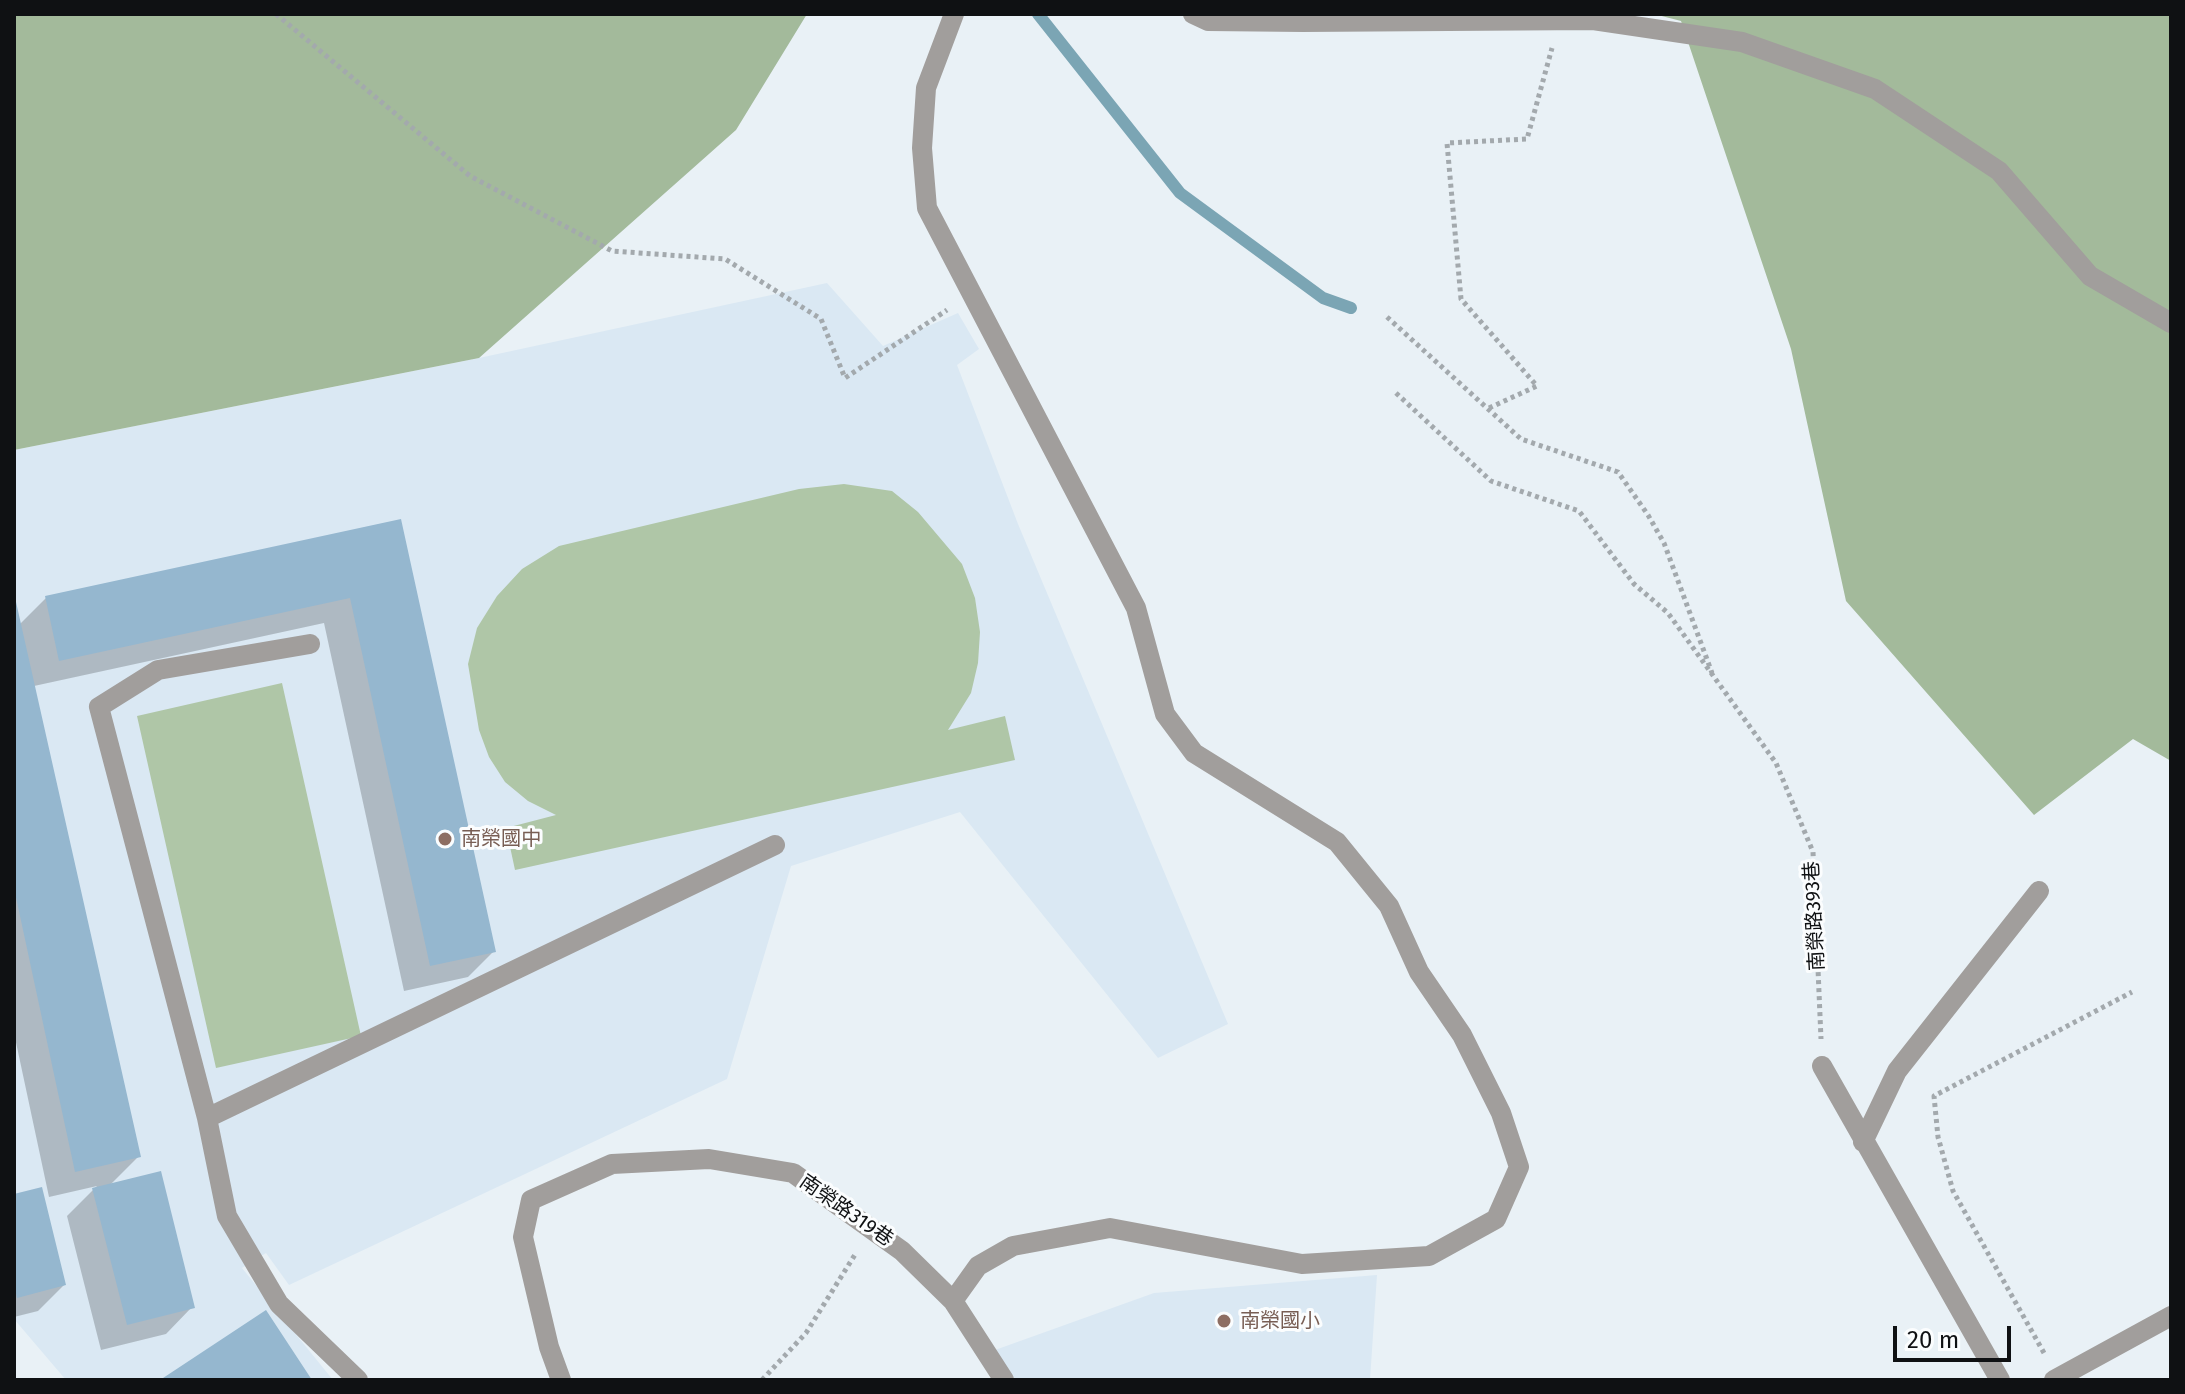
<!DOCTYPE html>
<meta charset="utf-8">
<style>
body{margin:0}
#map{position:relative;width:2185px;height:1394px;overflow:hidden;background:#e9f1f6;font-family:"Fira Sans",sans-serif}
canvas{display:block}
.frame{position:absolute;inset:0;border:16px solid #0f1113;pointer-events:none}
.scale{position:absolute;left:1893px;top:1326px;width:118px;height:36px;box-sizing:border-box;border:4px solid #0f1113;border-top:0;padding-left:10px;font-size:24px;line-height:28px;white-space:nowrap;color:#0f1113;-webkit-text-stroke:6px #fbfdfe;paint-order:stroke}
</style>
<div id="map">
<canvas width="2185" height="1394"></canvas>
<div class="frame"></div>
<div class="scale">20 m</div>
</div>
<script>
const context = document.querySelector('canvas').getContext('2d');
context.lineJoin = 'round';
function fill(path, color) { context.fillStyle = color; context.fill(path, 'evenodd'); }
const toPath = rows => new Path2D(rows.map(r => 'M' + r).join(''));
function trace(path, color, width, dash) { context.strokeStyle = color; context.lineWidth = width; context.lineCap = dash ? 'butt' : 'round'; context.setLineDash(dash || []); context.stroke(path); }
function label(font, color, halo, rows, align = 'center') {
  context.font = font + ' "Fira Sans","Noto Sans TC",sans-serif'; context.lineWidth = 6; context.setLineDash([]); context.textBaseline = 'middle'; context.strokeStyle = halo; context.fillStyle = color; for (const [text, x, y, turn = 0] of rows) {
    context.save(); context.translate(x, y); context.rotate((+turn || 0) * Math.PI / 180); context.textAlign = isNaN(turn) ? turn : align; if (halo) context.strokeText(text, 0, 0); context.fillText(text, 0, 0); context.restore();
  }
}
const built = toPath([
 [827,283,883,346,958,313,979,349,957,365,1018,524,1228,1024,1158,1058,960,812,791,866,727,1079,289,1285,266,1253,242,1268,333,1380,66,1380,14,1319,14,450,479,358],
 [1377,1275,1370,1380,1015,1380,995,1350,1154,1293]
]);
const green = toPath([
 [844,484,892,491,918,512,962,564,975,598,980,632,978,663,971,693,948,730,1005,716,1015,760,515,870,506,828,556,815,528,801,505,782,489,757,479,730,468,664,477,628,497,596,522,569,559,546,799,489],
 [282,683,361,1036,216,1068,137,716]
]);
const forest = toPath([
 [14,14,807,14,736,130,479,358,14,450],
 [1654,14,2171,14,2171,761,2133,739,2034,815,1846,601,1791,349,1681,21]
]);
const shadow = toPath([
 [400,521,494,951,468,977,404,991,324,623,34,686,139,1156,110,1185,192,1307,166,1334,101,1350,67,1216,97,1186,49,1197,14,1033,14,596,20,624,46,598],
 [14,1196,64,1285,38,1311,14,1317]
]);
const stream = toPath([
 [1038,14,1180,193,1323,298,1351,308]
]);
const building = toPath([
 [401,519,496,952,430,966,350,598,59,661,45,596],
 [14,593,141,1157,75,1172,14,888],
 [161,1171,195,1308,127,1325,92,1188],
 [42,1187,66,1285,17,1298,14,1284,14,1194],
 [266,1310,312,1380,160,1380]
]);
const path = toPath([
 [276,14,470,176,612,251,725,259,821,319,845,378,947,310],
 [1387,317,1521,439,1618,472,1648,515,1664,543,1712,673],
 [1396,393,1491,481,1579,511,1634,584,1668,613,1776,763,1813,852,1821,1039],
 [1489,408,1537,386,1461,299,1447,143,1527,139,1552,48],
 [2044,1353,1953,1191,1938,1137,1934,1096,2132,992],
 [762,1380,806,1333,856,1253]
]);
const service = toPath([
 [1193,14,1208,21,1303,22,1593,20,1742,42,1875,89,1999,171,2090,276,2171,323],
 [310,644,158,670,99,707,207,1118,227,1216,279,1304,358,1380],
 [1822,1066,2000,1380],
 [207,1118,775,845],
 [1863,1142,1897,1071,2039,891],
 [953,1301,978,1266,1013,1246,1110,1228,1302,1264,1429,1256,1496,1219,1519,1167,1501,1113,1462,1035,1419,972,1389,906,1337,842,1194,753,1165,714,1136,608,927,208,922,148,926,88,954,14],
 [561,1380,549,1347,523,1237,531,1200,612,1164,709,1159,793,1173,902,1251,953,1301,1004,1380],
 [2054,1380,2171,1316]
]);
const markers = [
 [445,839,8,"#8d6e63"],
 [1224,1321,8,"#8d6e63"]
];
const educationNames = [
 ["南榮國中",461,839],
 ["南榮國小",1240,1321]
];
const streetNames = [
 ["南榮路393巷",1815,916,-93],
 ["南榮路319巷",846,1211,35]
];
fill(built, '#dae8f3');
fill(green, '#afc6a7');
fill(forest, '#a3ba9b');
fill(shadow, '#0003');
trace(stream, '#7ba5b4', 12);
fill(building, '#95b7cf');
trace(path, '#a3a9ad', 5, [4, 4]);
trace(service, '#a19e9c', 20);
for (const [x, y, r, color] of markers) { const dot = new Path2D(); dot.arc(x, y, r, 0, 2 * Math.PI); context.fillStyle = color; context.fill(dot); trace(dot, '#fbfdfe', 3); }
label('20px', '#785e54', '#fbfdfe', educationNames, 'left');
label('20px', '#0f1113', '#fbfdfe', streetNames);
</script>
